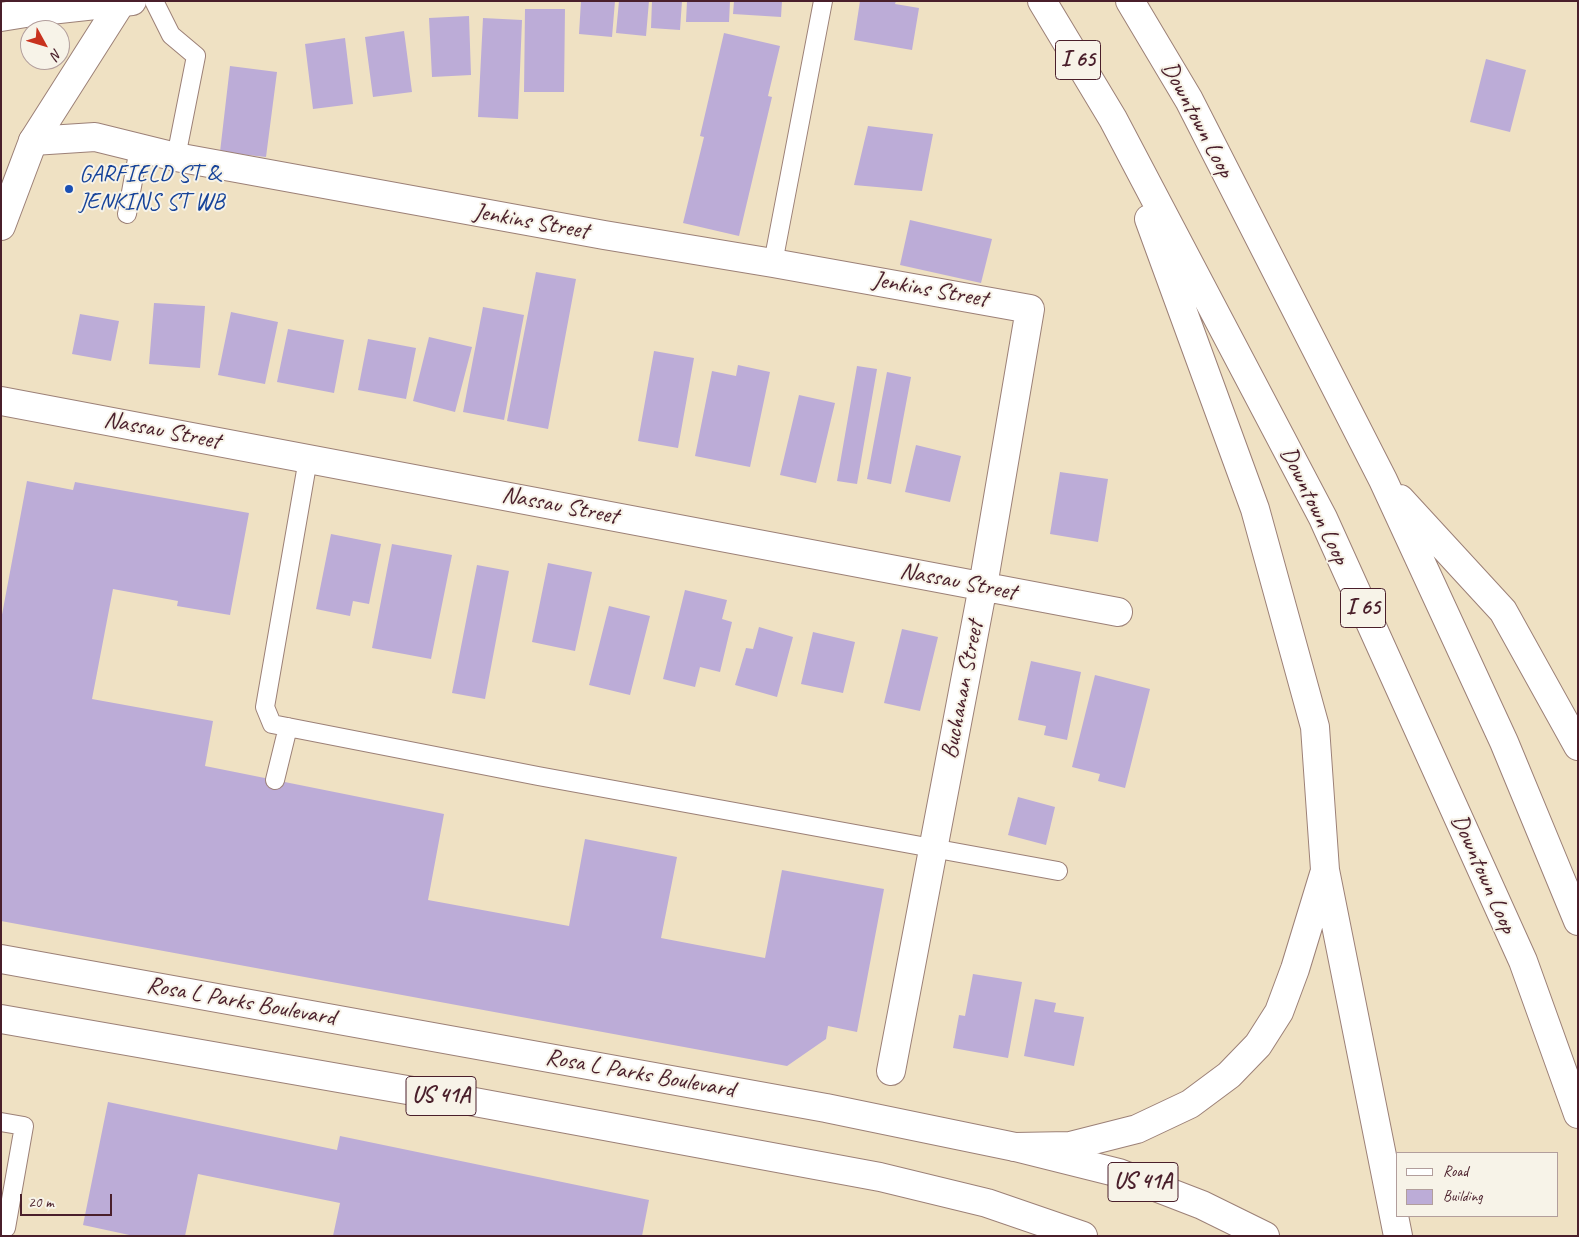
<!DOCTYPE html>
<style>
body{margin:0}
#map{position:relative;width:1579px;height:1237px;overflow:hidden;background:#efe1c3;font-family:Caveat,sans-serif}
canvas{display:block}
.frame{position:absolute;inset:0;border:2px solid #4a1f2b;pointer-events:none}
.legend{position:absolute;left:1396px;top:1152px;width:162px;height:65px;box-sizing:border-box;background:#f7f3e8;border:1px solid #b29e9c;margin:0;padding:6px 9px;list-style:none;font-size:15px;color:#4a1f2b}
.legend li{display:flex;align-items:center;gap:10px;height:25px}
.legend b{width:25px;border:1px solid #b29e9c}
.north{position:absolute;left:20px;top:20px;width:50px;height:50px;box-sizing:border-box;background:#f7f3e8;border:1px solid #b29e9c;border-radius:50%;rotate:129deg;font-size:14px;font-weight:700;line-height:20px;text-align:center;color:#4a1f2b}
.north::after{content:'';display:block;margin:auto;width:18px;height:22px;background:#c8321e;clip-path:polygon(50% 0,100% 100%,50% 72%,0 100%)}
.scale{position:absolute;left:20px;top:1194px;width:92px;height:22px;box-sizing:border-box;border:2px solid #4a1f2b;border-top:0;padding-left:6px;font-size:15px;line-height:18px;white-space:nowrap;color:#4a1f2b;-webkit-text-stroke:4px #f7f3e8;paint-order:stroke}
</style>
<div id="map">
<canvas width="1579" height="1237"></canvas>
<div class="frame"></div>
<ul class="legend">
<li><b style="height:6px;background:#fff"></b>Road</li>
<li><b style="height:14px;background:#bcacd7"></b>Building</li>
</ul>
<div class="north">N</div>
<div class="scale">20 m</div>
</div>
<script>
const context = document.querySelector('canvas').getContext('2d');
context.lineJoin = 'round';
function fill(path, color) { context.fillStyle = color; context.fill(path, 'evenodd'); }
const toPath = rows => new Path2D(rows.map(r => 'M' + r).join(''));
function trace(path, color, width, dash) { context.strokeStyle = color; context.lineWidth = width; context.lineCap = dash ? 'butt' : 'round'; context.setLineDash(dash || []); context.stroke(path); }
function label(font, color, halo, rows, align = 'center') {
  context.font = font + ' Caveat,sans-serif'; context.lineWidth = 4; context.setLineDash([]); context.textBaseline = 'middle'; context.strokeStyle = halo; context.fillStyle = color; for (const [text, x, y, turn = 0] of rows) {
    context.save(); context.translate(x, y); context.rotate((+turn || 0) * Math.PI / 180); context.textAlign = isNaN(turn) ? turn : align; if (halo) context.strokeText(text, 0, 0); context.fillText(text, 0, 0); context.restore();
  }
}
const building = toPath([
 [581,1,615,1,612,37,579,34],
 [619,1,649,1,646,36,616,33],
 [652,1,682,1,680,30,651,28],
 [687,1,730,1,729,22,686,22],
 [734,1,782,1,781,17,733,14],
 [860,1,896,1,895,4,919,8,912,50,854,40],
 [525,9,565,9,564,92,524,92],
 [469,16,471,75,432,77,429,18],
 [483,18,522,20,518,119,478,117],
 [404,31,412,92,373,97,365,37],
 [724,33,780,46,768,96,772,97,739,236,683,223,704,137,700,136],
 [345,38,353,104,313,109,305,44],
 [1486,59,1526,70,1510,132,1470,122],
 [230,66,277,72,266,157,220,152],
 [868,126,933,134,922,191,854,185],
 [910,220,992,239,981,283,900,265],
 [536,272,576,279,548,429,507,421],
 [154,303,205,306,200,368,149,364],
 [483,307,524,315,504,420,463,412],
 [231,312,278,322,265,384,218,375],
 [80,314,119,321,111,361,72,354],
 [288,329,344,340,334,393,277,382],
 [429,337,472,347,455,412,413,401],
 [368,339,416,348,406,399,358,390],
 [654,351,694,358,678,448,638,441],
 [738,365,770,372,750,467,695,456,712,371,736,376],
 [857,366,877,369,857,484,837,481],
 [887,372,911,377,891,484,867,479],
 [799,395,835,403,816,483,780,475],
 [916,445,961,456,950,502,905,492],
 [1060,472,1108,479,1098,542,1050,534],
 [27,481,73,490,75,482,249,513,230,615,177,606,178,601,113,589,92,699,213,721,205,766,444,814,428,900,569,926,585,839,677,857,661,938,765,958,782,870,884,889,857,1032,828,1026,826,1039,787,1066,1,921,1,620],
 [331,534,381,544,369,604,353,601,350,616,316,609],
 [392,544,452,555,431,659,372,648],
 [548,563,592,572,575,651,532,642],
 [477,565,509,571,485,699,452,693],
 [685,590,727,600,722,619,732,622,720,672,700,667,695,687,663,679],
 [609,606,650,616,630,695,589,685],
 [759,627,793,637,777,697,735,685,746,648,753,649],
 [902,629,938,637,920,711,884,703],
 [813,632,855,642,843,693,801,684],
 [1031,661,1081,672,1067,740,1044,735,1046,726,1018,720],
 [1095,675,1150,689,1125,788,1098,781,1100,774,1072,767],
 [1018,797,1055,807,1046,845,1008,835],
 [973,974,1022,982,1008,1058,953,1048,959,1015,965,1016],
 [1035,999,1056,1003,1054,1012,1084,1017,1074,1066,1024,1056],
 [108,1102,337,1150,340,1136,649,1200,642,1236,333,1236,340,1203,198,1174,185,1236,134,1236,83,1225]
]);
const lane = toPath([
 [154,1,171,35,196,56,176,157],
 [127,214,139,148],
 [773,263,823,1],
 [308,459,265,707,272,724,538,776,1058,871],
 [275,780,288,727],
 [1,1122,24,1126,6,1228,1,1227]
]);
const street = toPath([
 [1,17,32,12,132,1],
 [33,141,95,137,176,157,604,235,773,263,1030,309,983,586,891,1071],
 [1,401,1118,612]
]);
const secondary = toPath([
 [1,226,33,141,122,1]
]);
const primary = toPath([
 [1,959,826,1108,1015,1147,1119,1173,1202,1205,1265,1236],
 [1,1019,453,1098,880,1177,987,1203,1083,1236]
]);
const highway = toPath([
 [1042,1,1113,119,1323,518,1523,961,1578,1114],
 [1130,1,1189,100,1383,480,1504,742,1578,921],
 [1149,219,1255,509,1315,727,1325,870,1398,1236],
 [1400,499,1503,611,1578,746],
 [1015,1147,1070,1146,1137,1129,1190,1104,1229,1075,1258,1045,1279,1012,1295,969,1324,874]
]);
const markers = [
 [69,189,5,"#1a4fb4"]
];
const shields = [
 [1078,60,45],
 [1363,608,45],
 [441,1096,70],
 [1143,1182,70]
];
const shieldNames = [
 ["I 65",1078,60],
 ["I 65",1363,608],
 ["US 41A",441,1096],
 ["US 41A",1143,1182]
];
const streetNames = [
 ["Downtown Loop",1197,120,62],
 ["Jenkins Street",531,222,10],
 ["Jenkins Street",930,290,10],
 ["Nassau Street",162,431,11],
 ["Nassau Street",560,506,11],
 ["Downtown Loop",1314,506,64],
 ["Nassau Street",958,582,11],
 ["Buchanan Street",963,690,-79],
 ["Downtown Loop",1483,874,66],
 ["Rosa L Parks Boulevard",241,1002,10],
 ["Rosa L Parks Boulevard",640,1074,10]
];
const transitNames = [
 ["GARFIELD ST &",79,175],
 ["JENKINS ST WB",79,203]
];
fill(building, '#bcacd7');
trace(lane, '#9c8077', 20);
trace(street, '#9c8077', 30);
trace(secondary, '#9c8077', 30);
trace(primary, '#9c8077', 30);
trace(highway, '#9c8077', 30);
trace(lane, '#fff', 18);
trace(street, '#fff', 28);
trace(secondary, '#fff', 28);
trace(primary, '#fff', 28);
trace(highway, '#fff', 28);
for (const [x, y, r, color] of markers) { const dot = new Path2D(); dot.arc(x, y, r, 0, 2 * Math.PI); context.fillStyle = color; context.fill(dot); trace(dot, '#f7f3e8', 2); }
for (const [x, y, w] of shields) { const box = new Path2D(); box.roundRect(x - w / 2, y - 19.5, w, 39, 4); context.fillStyle = '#f7f3e8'; context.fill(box); trace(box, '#4a1f2b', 1); }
label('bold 22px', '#4a1f2b', null, shieldNames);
label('24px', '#4a1f2b', '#f7f3e8', streetNames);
label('24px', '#164399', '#f7f3e8', transitNames, 'left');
</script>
